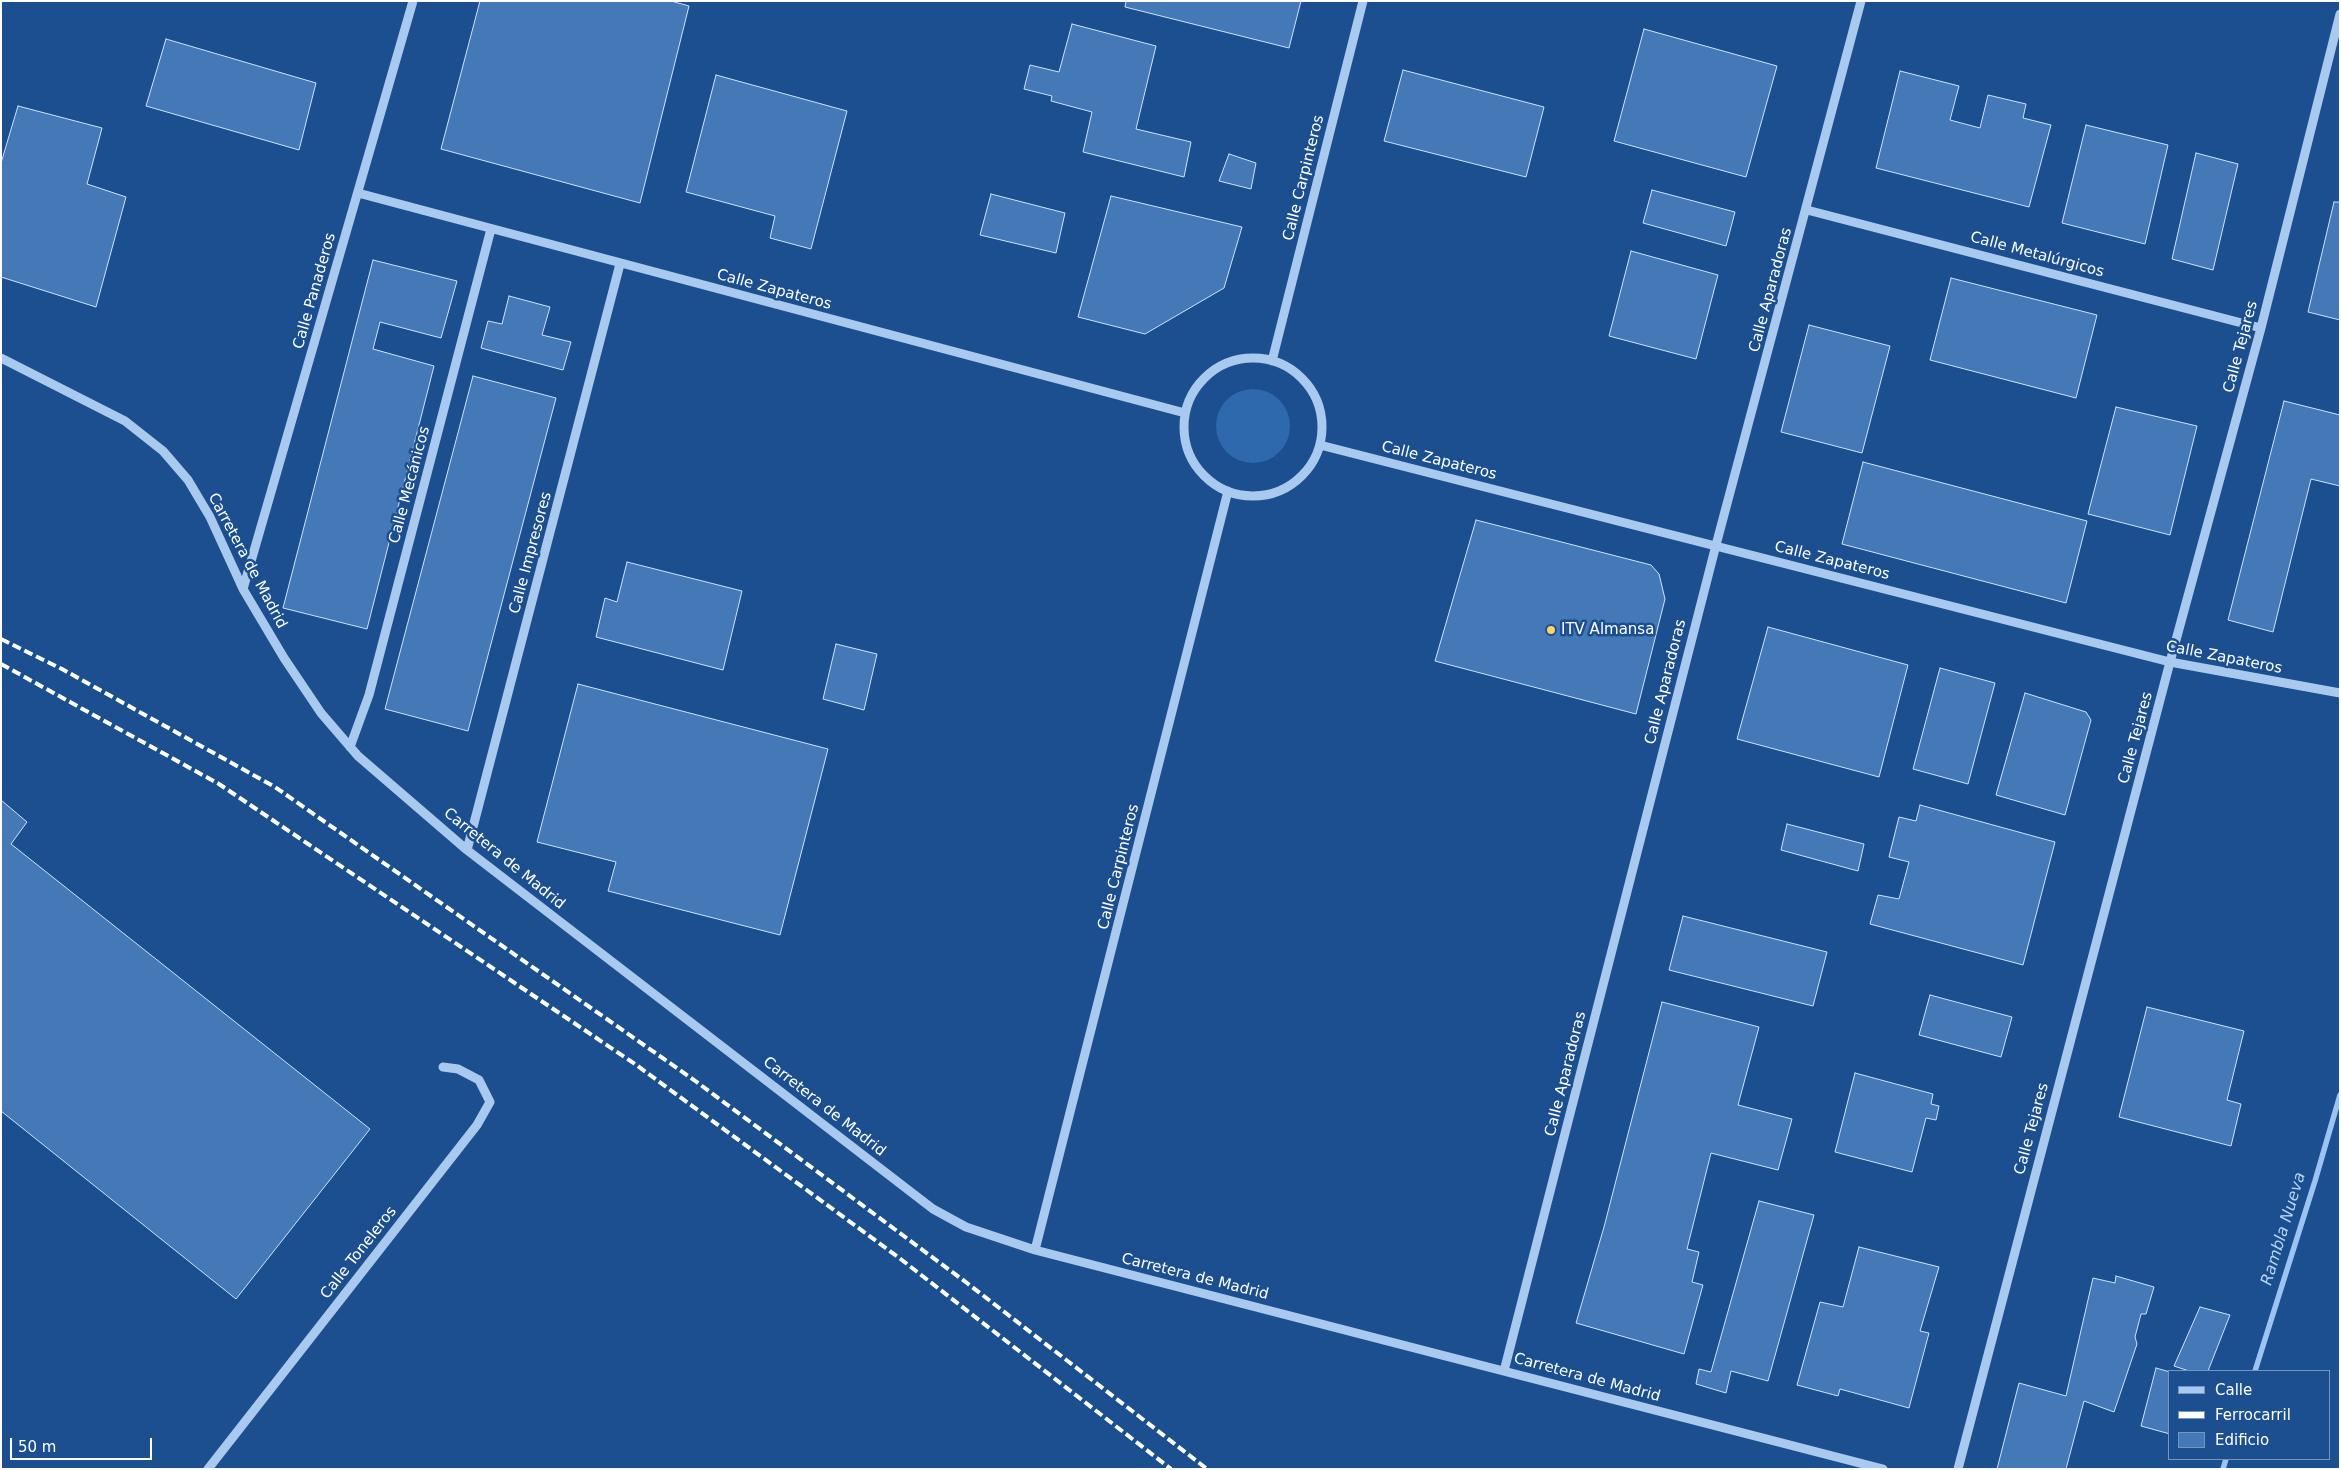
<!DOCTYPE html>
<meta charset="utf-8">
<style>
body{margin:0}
#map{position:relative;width:2341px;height:1470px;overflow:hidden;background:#1b4f8f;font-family:"DejaVu Sans",sans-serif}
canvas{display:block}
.frame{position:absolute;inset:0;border:2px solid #fff;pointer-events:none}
.legend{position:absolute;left:2168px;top:1370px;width:162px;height:90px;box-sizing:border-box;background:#1b4f8f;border:1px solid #7695bc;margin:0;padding:6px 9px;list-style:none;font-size:15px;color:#fff}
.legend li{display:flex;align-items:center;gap:10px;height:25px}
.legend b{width:25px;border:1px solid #7695bc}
.scale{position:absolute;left:10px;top:1438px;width:142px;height:22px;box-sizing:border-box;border:2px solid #fff;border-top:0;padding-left:6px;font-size:15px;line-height:18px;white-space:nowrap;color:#fff;-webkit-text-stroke:4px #1b4f8f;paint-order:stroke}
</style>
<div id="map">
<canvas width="2341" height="1470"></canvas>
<div class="frame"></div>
<ul class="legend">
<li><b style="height:6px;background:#a9c9ee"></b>Calle</li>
<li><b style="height:6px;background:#fff"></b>Ferrocarril</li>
<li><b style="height:14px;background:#4478b7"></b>Edificio</li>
</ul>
<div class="scale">50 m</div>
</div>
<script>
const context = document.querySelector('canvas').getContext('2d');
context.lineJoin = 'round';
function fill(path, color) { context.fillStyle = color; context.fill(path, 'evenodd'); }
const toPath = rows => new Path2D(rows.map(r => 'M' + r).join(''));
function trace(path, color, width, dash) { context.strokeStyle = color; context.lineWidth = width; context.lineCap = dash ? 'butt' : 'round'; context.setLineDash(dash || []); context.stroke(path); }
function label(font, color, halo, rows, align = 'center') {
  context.font = font + ' "DejaVu Sans",sans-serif'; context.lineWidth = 5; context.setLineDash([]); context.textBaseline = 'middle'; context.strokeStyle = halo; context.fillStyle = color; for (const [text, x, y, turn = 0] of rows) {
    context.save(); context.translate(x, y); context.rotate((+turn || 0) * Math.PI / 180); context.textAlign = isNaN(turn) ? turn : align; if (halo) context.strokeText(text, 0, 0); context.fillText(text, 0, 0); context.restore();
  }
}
const green = toPath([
 '1216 426a37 37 0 1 1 74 0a37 37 0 1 1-74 0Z'
]);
const stream = toPath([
 [2255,1371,2315,1181,2340,1095],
 [2223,1469,2226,1459]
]);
const building = toPath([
 [480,1,671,1,689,6,640,203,441,149,480,1],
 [1126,1,1301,1,1289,48,1125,7,1126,1],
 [1072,24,1156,46,1136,129,1191,142,1184,177,1083,152,1092,112,1051,101,1052,96,1024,89,1030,65,1059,72,1072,24],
 [1644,29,1777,66,1746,177,1614,141,1644,29],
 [166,39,316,83,299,150,146,106,166,39],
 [1403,70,1544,107,1526,177,1384,141,1403,70],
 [1900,71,1959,86,1950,120,1980,128,1988,95,2026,104,2023,118,2051,125,2029,207,1876,168,1900,71],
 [716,75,847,111,811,249,770,238,775,216,686,192,716,75],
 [18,106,102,128,87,184,126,197,96,307,1,277,1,163,18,106],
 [2086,125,2168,145,2145,244,2062,223,2086,125],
 [2196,153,2238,164,2213,270,2172,259,2196,153],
 [1229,154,1256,163,1251,189,1219,181,1229,154],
 [1652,190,1735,212,1726,246,1643,223,1652,190],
 [991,194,1065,213,1056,253,980,235,991,194],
 [1111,196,1242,227,1224,288,1145,334,1078,317,1111,196],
 [2334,202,2340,202,2340,320,2308,312,2334,202],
 [1631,251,1718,275,1696,359,1609,336,1631,251],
 [373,260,457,281,441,338,380,322,373,349,434,366,367,629,283,608,373,260],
 [1951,278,2097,315,2076,398,1930,360,1951,278],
 [509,296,550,307,542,335,571,342,563,370,481,348,488,321,502,324,509,296],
 [1809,325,1890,346,1862,453,1781,432,1809,325],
 [473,376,556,398,468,731,385,709,473,376],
 [2284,401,2340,415,2340,486,2311,479,2273,632,2228,620,2284,401],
 [2116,407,2197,426,2170,535,2088,514,2116,407],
 [1863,462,2087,521,2066,603,1842,544,1863,462],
 [1476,520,1651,565,1659,574,1665,599,1636,714,1435,661,1476,520],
 [627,562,742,591,723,670,596,637,605,598,617,602,627,562],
 [1768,627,1908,665,1879,777,1737,739,1768,627],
 [836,644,877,654,864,710,823,699,836,644],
 [1940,668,1995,683,1968,784,1913,769,1940,668],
 [578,684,828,749,780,935,608,891,616,862,537,842,578,684],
 [2025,693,2086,712,2091,720,2065,815,1996,795,2025,693],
 [1,800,27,822,11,844,370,1129,236,1299,1,1111,1,800],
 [1920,805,2055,842,2023,965,1870,924,1878,895,1899,899,1909,862,1889,857,1899,817,1916,821,1920,805],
 [1787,824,1864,844,1858,871,1781,850,1787,824],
 [1683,916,1827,952,1813,1006,1669,970,1683,916],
 [1930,995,2012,1017,2001,1057,1919,1035,1930,995],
 [1662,1002,1759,1027,1738,1105,1792,1119,1778,1170,1711,1153,1687,1249,1699,1252,1692,1282,1703,1285,1684,1354,1576,1323,1604,1227,1662,1002],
 [2147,1007,2244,1031,2227,1100,2241,1104,2231,1146,2119,1117,2147,1007],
 [1855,1073,1933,1094,1931,1104,1939,1106,1936,1120,1926,1118,1912,1172,1835,1152,1855,1073],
 [1759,1201,1814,1215,1768,1381,1731,1371,1726,1393,1696,1384,1699,1369,1711,1372,1759,1201],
 [1859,1247,1939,1267,1920,1331,1929,1333,1909,1408,1840,1389,1838,1396,1797,1385,1820,1302,1843,1307,1859,1247],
 [2116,1276,2154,1287,2146,1314,2141,1314,2135,1337,2137,1344,2114,1412,2084,1401,2066,1469,1997,1469,2019,1383,2066,1396,2093,1278,2115,1283,2116,1276],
 [2200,1307,2230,1315,2208,1371,2189,1371,2174,1366,2200,1307],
 [2156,1368,2170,1372,2170,1434,2141,1426,2156,1368]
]);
const minor = toPath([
 [358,193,1185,413],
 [1807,210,2261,328],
 [1,358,125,421,163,451,188,480,210,517,243,589,284,658,321,713,358,756,467,850,933,1209,966,1227,1035,1250,1883,1469],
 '1184 427a69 69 0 1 1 138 0a69 69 0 1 1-138 0Z',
 [1272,361,1363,1],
 [1320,445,2170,662,2340,693],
 [243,589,413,1],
 [350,747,369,695,491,229],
 [467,850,620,264],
 [1035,1250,1228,491],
 [1504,1371,1716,545,1861,1],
 [208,1469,477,1125,490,1102,479,1080,458,1069,443,1067],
 [1958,1469,2170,662,2261,328,2340,14]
]);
const rail = toPath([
 [1,639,62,669,275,787,694,1080,967,1283,1207,1469],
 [1,664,219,784,635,1064,898,1257,1171,1469]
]);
const markers = [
 [1551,630,5,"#ffd166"]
];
const streetNames = [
 ["Calle Carpinteros",1304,178,-76],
 ["Calle Metalúrgicos",2037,255,15],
 ["Calle Zapateros",774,290,15],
 ["Calle Aparadoras",1771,290,-75],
 ["Calle Panaderos",315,291,-74],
 ["Calle Tejares",2241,347,-75],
 ["Calle Zapateros",1439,461,14],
 ["Calle Mecánicos",410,485,-75],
 ["Calle Impresores",531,553,-75],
 ["Carretera de Madrid",247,561,62],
 ["Calle Zapateros",1832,561,14],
 ["Calle Zapateros",2224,658,11],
 ["Calle Aparadoras",1666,682,-76],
 ["Calle Tejares",2136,738,-75],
 ["Carretera de Madrid",504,859,39],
 ["Calle Carpinteros",1119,867,-76],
 ["Calle Aparadoras",1566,1074,-76],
 ["Carretera de Madrid",824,1107,38],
 ["Calle Tejares",2032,1129,-75],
 ["Calle Toneleros",359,1253,-52],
 ["Carretera de Madrid",1195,1277,14],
 ["Carretera de Madrid",1587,1378,15]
];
const poiNames = [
 ["ITV Almansa",1561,630]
];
const waterNames = [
 ["Rambla Nueva",2284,1229,-73]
];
fill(green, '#2e69ad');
trace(stream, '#9cc4f0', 5.5);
fill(building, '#4478b7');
trace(building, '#cfe3fa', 1);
trace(minor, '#a9c9ee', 9);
trace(rail, '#fff', 4, [9, 4]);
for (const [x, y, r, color] of markers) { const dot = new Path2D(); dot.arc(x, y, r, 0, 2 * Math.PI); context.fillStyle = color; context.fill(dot); trace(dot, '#1b4f8f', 2); }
label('15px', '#fff', '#1b4f8f', streetNames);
label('15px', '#fff', '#1b4f8f', poiNames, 'left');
label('italic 16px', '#b5d3f5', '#1b4f8f', waterNames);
</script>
